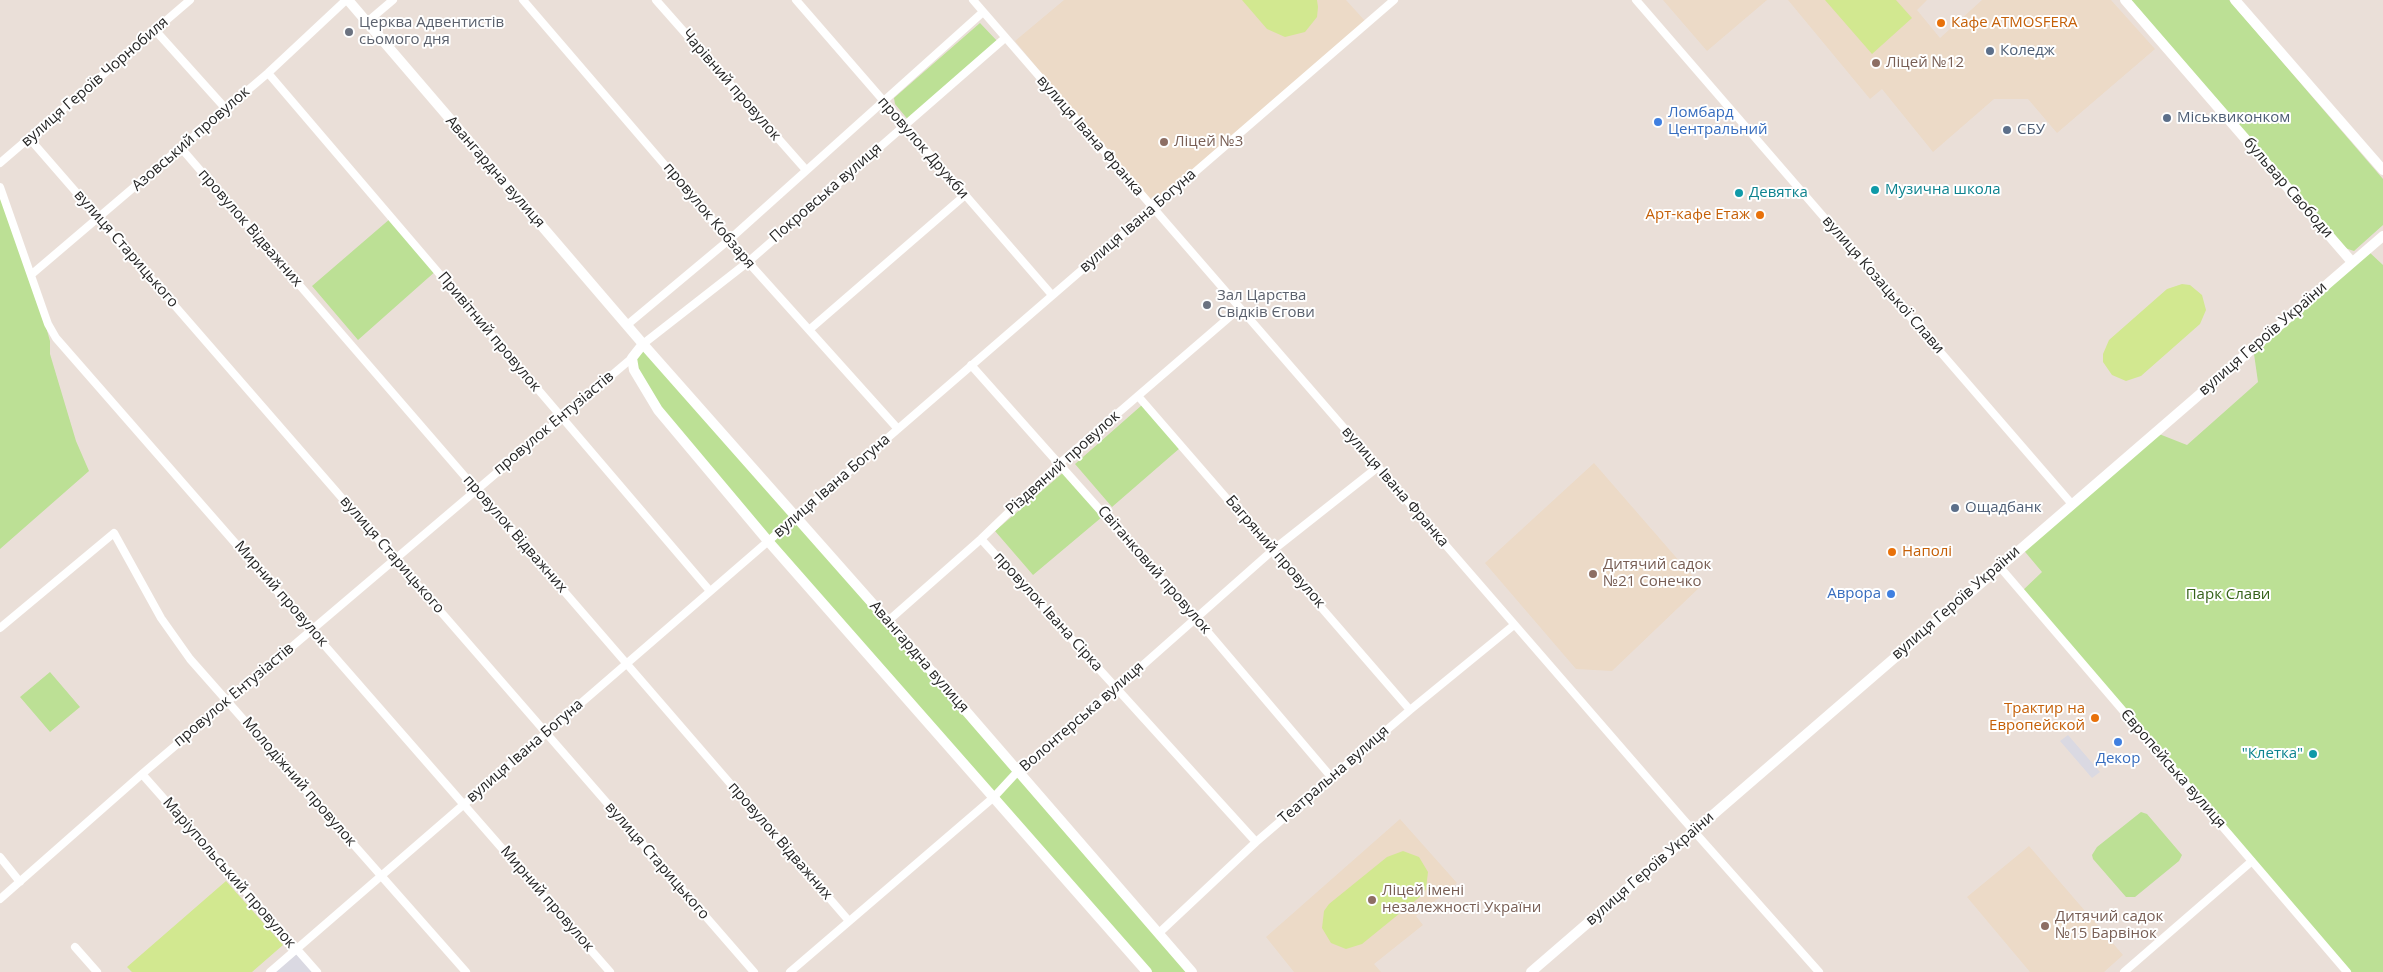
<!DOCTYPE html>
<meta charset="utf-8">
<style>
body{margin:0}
canvas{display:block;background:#eadfd8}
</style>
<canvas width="2383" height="972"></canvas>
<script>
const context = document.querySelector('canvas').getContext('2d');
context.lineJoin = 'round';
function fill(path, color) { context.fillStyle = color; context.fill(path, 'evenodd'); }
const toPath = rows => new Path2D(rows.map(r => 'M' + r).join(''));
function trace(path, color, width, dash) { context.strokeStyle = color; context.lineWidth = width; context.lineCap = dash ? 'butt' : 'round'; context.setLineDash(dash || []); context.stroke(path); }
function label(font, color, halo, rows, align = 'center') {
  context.font = font + ' "Open Sans",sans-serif'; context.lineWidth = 4; context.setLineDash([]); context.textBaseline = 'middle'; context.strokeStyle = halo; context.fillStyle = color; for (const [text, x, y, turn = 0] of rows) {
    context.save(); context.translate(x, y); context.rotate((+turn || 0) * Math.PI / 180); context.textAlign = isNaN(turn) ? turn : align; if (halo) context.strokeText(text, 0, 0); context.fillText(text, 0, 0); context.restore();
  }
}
const industrial = toPath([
 [2068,735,2100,772,2092,778,2060,741],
 [296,949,317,972,270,972]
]);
const education = toPath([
 [1064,0,1346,0,1366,22,1153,208,1015,41],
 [1663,0,1767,0,1707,51],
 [1788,0,1927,0,1917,10,1940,38,1982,0,2111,0,2155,49,2057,133,2028,99,1994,99,1933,152,1882,89,1870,99],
 [1594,463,1701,586,1612,671,1576,669,1485,563],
 [1400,819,1457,883,1416,916,1423,925,1374,964,1381,972,1294,972,1266,937],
 [2029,846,2123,955,2104,972,2030,972,1967,897]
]);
const green = toPath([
 [2131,0,2229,0,2383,179,2383,225,2354,251,2345,248],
 [980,23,999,43,910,122,895,104,894,98],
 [0,195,43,316,50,341,50,354,76,441,89,471,0,549],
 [391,218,437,270,358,340,312,286],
 [2368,251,2383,265,2383,972,2347,972,2021,592,2042,572,2021,547,2154,432,2187,445,2258,382,2253,347],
 [643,344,1192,972,1147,972,658,410,632,358],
 [1142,405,1180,448,1112,507,1075,464],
 [1065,471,1102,517,1033,575,995,531],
 [50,672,80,707,50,732,20,697],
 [2141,812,2147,814,2182,855,2179,861,2135,897,2126,897,2093,859,2092,855,2097,847]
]);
const pitch = toPath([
 [1242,0,1317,0,1318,7,1317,17,1305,32,1285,37,1267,29],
 [1825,0,1896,0,1912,18,1872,54],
 [2182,284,2190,285,2202,295,2206,310,2200,324,2141,376,2126,381,2112,375,2103,362,2103,354,2109,340,2167,289],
 [1403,851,1419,857,1428,872,1426,889,1421,896,1362,944,1346,949,1331,943,1322,928,1324,911,1329,904,1387,857],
 [226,881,283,945,252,972,132,972,127,967]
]);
const minor = toPath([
 [523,0,748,262,898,429],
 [656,0,806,170],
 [796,0,1052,295],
 [973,0,1684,820,1819,972],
 [1636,0,2071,503],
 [367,22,393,0],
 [155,30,226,109],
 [268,73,710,591],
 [29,138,754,972],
 [181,148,849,921],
 [0,163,190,0],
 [0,187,48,324,56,338,610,972],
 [32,274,268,73,346,0],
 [627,325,730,239,983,12],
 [809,330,964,196],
 [643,344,748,262,1005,38],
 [971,365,1196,618,1332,778],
 [1138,396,1410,710],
 [981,539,1256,842],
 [1999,566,2347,972],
 [888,621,981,539,1060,463,1240,308],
 [0,628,114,533,161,618,190,659,466,972],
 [142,774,317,972],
 [0,857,20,882],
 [0,899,142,774,632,358],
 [1159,933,1256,842,1410,710,1514,625],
 [75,947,97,972],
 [270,972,1394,0],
 [790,972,994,797,1018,771,1117,688,1273,550,1378,467],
 [2124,972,2252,861]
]);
const tertiary = toPath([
 [348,0,643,344,632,358,634,370,658,410,768,541,1147,972],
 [2125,0,2352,262],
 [2235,0,2383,170],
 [643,344,888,621,1192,972],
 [1531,972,2383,236]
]);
const markers = [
 [1941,23,5,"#e8710a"],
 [349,32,5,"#6b7280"],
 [1990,51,5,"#5c6f8a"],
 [1876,63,5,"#8d6e63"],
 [2167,118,5,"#5c6f8a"],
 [1658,122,5,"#3f7fe0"],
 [2007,130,5,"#5c6f8a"],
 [1164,142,5,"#8d6e63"],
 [1875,190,5,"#0f9aa8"],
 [1739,193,5,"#0f9aa8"],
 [1760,215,5,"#e8710a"],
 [1207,305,5,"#6b7280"],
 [1955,508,5,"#5c6f8a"],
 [1892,552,5,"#e8710a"],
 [1593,574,5,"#8d6e63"],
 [1891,594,5,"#3f7fe0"],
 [2095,718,5,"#e8710a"],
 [2118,742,5,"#3f7fe0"],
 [2313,754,5,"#0f9aa8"],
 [1372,900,5,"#8d6e63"],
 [2045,926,5,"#8d6e63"]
];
const worshipNames = [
 ["Церква Адвентистів",359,23],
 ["сьомого дня",359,40],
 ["Зал Царства",1217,296],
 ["Свідків Єгови",1217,313]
];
const foodNames = [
 ["Кафе ATMOSFERA",1951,23],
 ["Арт-кафе Етаж",1750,215,"right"],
 ["Наполі",1902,552],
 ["Трактир на",2085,709,"right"],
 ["Европейской",2085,726,"right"]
];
const serviceNames = [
 ["Коледж",2000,51],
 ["Міськвиконком",2177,118],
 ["СБУ",2017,130],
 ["Ощадбанк",1965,508]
];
const educationNames = [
 ["Ліцей №12",1886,63],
 ["Ліцей №3",1174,142],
 ["Дитячий садок",1603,565],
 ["№21 Сонечко",1603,582],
 ["Ліцей імені",1382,891],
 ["незалежності України",1382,908],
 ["Дитячий садок",2055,917],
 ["№15 Барвінок",2055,934]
];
const streetNames = [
 ["вулиця Героїв Чорнобиля",95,82,-41],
 ["Чарівний провулок",731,85,49],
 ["вулиця Івана Франка",1090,136,49],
 ["Азовський провулок",191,139,-41],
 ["провулок Дружби",923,148,49],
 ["Авангардна вулиця",495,172,49],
 ["бульвар Свободи",2288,188,49],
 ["Покровська вулиця",826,193,-41],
 ["провулок Кобзаря",709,216,50],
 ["вулиця Івана Богуна",1138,221,-41],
 ["провулок Відважних",250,228,49],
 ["вулиця Старицького",126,249,49],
 ["вулиця Козацької Слави",1883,285,49],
 ["Привітний провулок",489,332,50],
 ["вулиця Героїв України",2263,339,-41],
 ["провулок Ентузіастів",554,423,-40],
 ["Різдвяний провулок",1063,463,-42],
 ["вулиця Івана Богуна",832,486,-41],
 ["вулиця Івана Франка",1395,487,49],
 ["провулок Відважних",515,534,49],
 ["Багряний провулок",1275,552,49],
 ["вулиця Старицького",392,555,49],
 ["Світанковий провулок",1154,570,49],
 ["Мирний провулок",281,594,49],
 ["вулиця Героїв України",1956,603,-41],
 ["провулок Івана Сірка",1048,612,48],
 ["Авангардна вулиця",919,657,49],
 ["провулок Ентузіастів",234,695,-40],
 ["Волонтерська вулиця",1082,717,-41],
 ["вулиця Івана Богуна",525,751,-41],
 ["Європейська вулиця",2173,769,49],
 ["Театральна вулиця",1334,775,-41],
 ["Молодіжний провулок",299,782,49],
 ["провулок Відважних",780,841,49],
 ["вулиця Старицького",657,861,49],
 ["вулиця Героїв України",1650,869,-41],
 ["Маріупольський провулок",229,873,49],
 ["Мирний провулок",547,899,49]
];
const shopNames = [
 ["Ломбард",1668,113],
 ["Центральний",1668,130],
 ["Аврора",1881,594,"right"],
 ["Декор",2118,759,"center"]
];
const cultureNames = [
 ["Музична школа",1885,190],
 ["Девятка",1749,193],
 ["\"Клетка\"",2303,754,"right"]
];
const parkNames = [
 ["Парк Слави",2228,595]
];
fill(industrial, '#dad9e2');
fill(education, '#ecdac7');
fill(green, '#bce095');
fill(pitch, '#d2e890');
trace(minor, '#fff', 8);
trace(tertiary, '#fff', 10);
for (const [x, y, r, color] of markers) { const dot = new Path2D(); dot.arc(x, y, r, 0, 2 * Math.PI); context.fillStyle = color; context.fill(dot); trace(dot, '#fff', 2); }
label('15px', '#5b616d', '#fff', worshipNames, 'left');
label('15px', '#c56008', '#fff', foodNames, 'left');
label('15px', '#4e5e75', '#fff', serviceNames, 'left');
label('15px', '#785e54', '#fff', educationNames, 'left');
label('15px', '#272727', '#fff', streetNames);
label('15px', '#366cbe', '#fff', shopNames, 'left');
label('15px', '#0d838f', '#fff', cultureNames, 'left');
label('15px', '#35611a', '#fff', parkNames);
</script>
